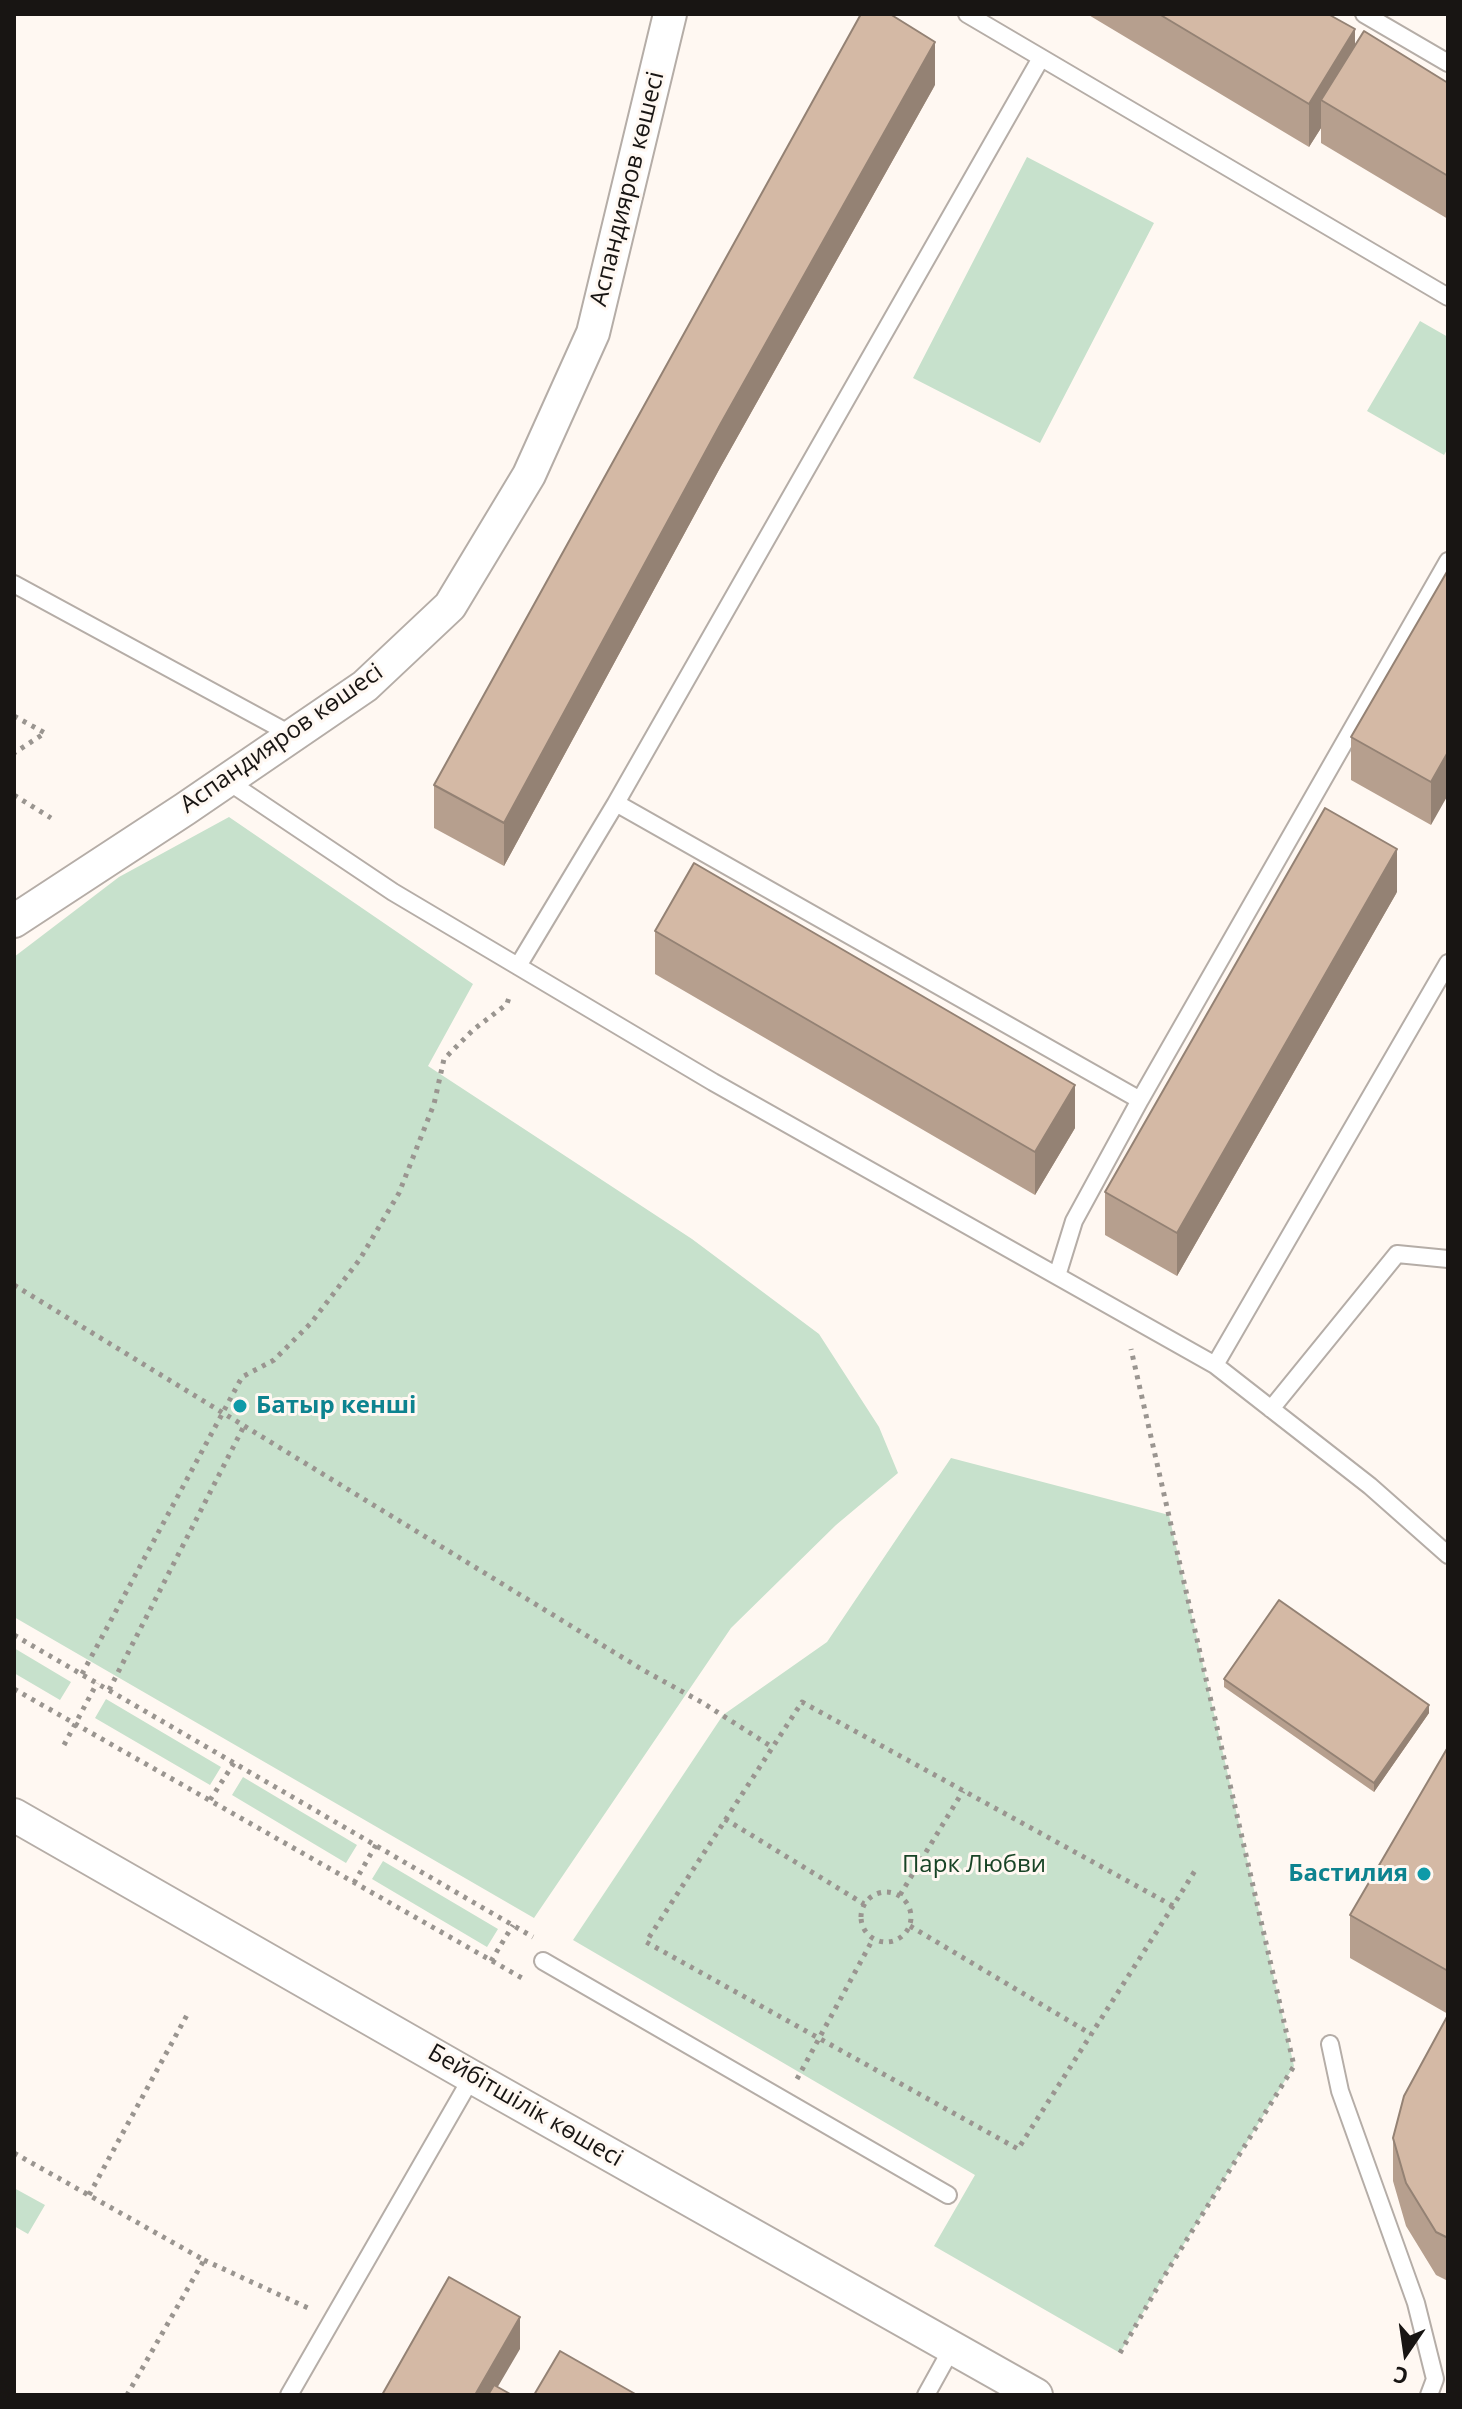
<!DOCTYPE html>
<meta charset="utf-8">
<style>
body{margin:0}
#map{position:relative;width:1462px;height:2409px;overflow:hidden;background:#fff8f2;font-family:"Open Sans",sans-serif}
canvas{display:block}
.frame{position:absolute;inset:0;border:16px solid #181513;pointer-events:none}
.north{position:absolute;left:1366px;top:2313px;width:80px;height:80px;-webkit-text-stroke:6px #fff8f2;paint-order:stroke;rotate:193deg;font-size:22px;font-weight:700;line-height:32px;text-align:center;color:#181513}
.north::after{content:'';display:block;margin:auto;width:28px;height:36px;background:#181513;clip-path:polygon(50% 0,100% 100%,50% 72%,0 100%)}
</style>
<div id="map">
<canvas width="1462" height="2409"></canvas>
<div class="frame"></div>
<div class="north">С</div>
</div>
<script>
const context = document.querySelector('canvas').getContext('2d');
context.lineJoin = 'round';
function fill(path, color) { context.fillStyle = color; context.fill(path, 'evenodd'); }
const toPath = rows => new Path2D(rows.map(r => 'M' + r).join(''));
function trace(path, color, width, dash) { context.strokeStyle = color; context.lineWidth = width; context.lineCap = dash ? 'butt' : 'round'; context.setLineDash(dash || []); context.stroke(path); }
function label(font, color, halo, rows, align = 'center') {
  context.font = font + ' "Open Sans",sans-serif'; context.lineWidth = 6; context.setLineDash([]); context.textBaseline = 'middle'; context.strokeStyle = halo; context.fillStyle = color; for (const [text, x, y, turn = 0] of rows) {
    context.save(); context.translate(x, y); context.rotate((+turn || 0) * Math.PI / 180); context.textAlign = isNaN(turn) ? turn : align; if (halo) context.strokeText(text, 0, 0); context.fillText(text, 0, 0); context.restore();
  }
}
const green = toPath([
 [1027,157,1154,223,1040,443,913,378],
 [1420,321,1448,337,1448,448,1444,455,1367,411],
 [229,817,473,984,428,1066,692,1239,819,1334,879,1427,898,1473,836,1525,731,1628,534,1918,14,1617,14,957,119,877],
 [951,1458,1169,1515,1294,2066,1160,2283,1120,2353,934,2246,975,2175,573,1940,723,1715,827,1642],
 [14,1648,71,1682,60,1700,14,1673],
 [106,1699,221,1767,210,1785,95,1718],
 [243,1777,357,1845,346,1863,232,1795],
 [383,1861,498,1929,487,1947,372,1879],
 [14,2188,45,2205,28,2234,14,2226]
]);
const path = toPath([
 [14,716,45,733,14,753],
 [14,795,51,818],
 [14,1285,643,1670,703,1703,772,1747],
 [14,1635,533,1937],
 [82,1674,242,1377,274,1360,311,1323,360,1259,399,1193,434,1104,444,1059,473,1030,507,1004,510,994],
 [14,1689,522,1978],
 [109,1690,244,1426],
 [64,1745,97,1683],
 [210,1800,234,1763],
 [725,1819,864,1904],
 [354,1883,376,1845],
 '861 1917a25 25 0 1 1 50 0a25 25 0 1 1-50 0Z',
 [900,1895,963,1791],
 [1173,1906,802,1702,646,1942,1018,2149,1173,1906,1196,1869],
 [910,1926,1091,2034],
 [491,1961,513,1925],
 [797,2079,873,1939],
 [14,2153,204,2260,127,2395],
 [89,2195,187,2015],
 [204,2260,308,2308],
 [1120,2353,1160,2283,1294,2066,1131,1349]
]);
const service = toPath([
 [967,14,1448,297],
 [1364,14,1448,63],
 [1041,58,616,803,1140,1100,1448,561],
 [14,584,292,735],
 [226,780,393,892,713,1082,1215,1365,1370,1486,1448,1555],
 [518,966,616,803],
 [1057,1276,1074,1221,1140,1100],
 [1215,1365,1448,963],
 [1271,1409,1397,1254,1448,1259],
 [543,1961,948,2195],
 [1330,2044,1340,2091,1416,2303,1435,2379,1429,2395],
 [289,2395,472,2077],
 [926,2395,952,2348]
]);
const minor = toPath([
 [14,921,185,809,365,686,450,606,529,475,593,333,670,14],
 [14,1815,472,2077,1036,2395]
]);
const wall = toPath([
 [1087,14,1328,14,1355,46,1448,83,1448,219,1321,143,1321,128,1309,147],
 [935,85,720,468,504,866,434,828,434,785],
 [1448,570,1431,825,1351,780,1351,737],
 [1397,892,1177,1276,1105,1235,1105,1192],
 [655,931,1075,1128,1035,1195,655,974],
 [1224,1679,1429,1713,1374,1792,1224,1687],
 [1448,1747,1448,2014,1350,1958,1350,1915],
 [1448,2014,1448,2281,1436,2275,1406,2226,1393,2181,1393,2138]
]);
const shadedWall = toPath([
 [1355,29,1355,72,1321,100,1321,128,1309,147,1309,104],
 [935,42,935,85,720,468,504,866,504,823,720,425],
 [1448,752,1448,795,1431,825,1431,782],
 [1397,849,1397,892,1177,1276,1177,1233],
 [1075,1085,1075,1128,1035,1195,1035,1152],
 [1429,1705,1429,1713,1374,1792,1374,1783],
 [520,2317,520,2349,493,2395,475,2395]
]);
const building = toPath([
 [861,14,890,14,935,42,720,425,504,823,434,785,861,14],
 [1159,14,1328,14,1355,29,1309,104,1159,14],
 [1364,31,1448,83,1448,176,1321,100,1364,31],
 [1448,570,1448,752,1431,782,1351,737,1448,570],
 [1325,808,1397,849,1177,1233,1105,1192,1325,808],
 [694,863,1075,1085,1035,1152,655,931,694,863],
 [1279,1600,1429,1705,1374,1783,1224,1679,1279,1600],
 [1448,1747,1448,1971,1350,1915,1448,1747],
 [1448,2015,1448,2238,1436,2232,1406,2183,1393,2138,1404,2096,1448,2015],
 [449,2277,520,2317,475,2395,382,2395,449,2277],
 [560,2351,637,2395,534,2395,560,2351],
 [494,2385,512,2395,488,2395,494,2385]
]);
const markers = [
 [240,1406,8,"#0f9aa8"],
 [1424,1874,8,"#0f9aa8"]
];
const streetNames = [
 ["Аспандияров көшесі",628,189,-76],
 ["Аспандияров көшесі",282,739,-35],
 ["Бейбітшілік көшесі",525,2106,30]
];
const cultureNames = [
 ["Батыр кенші",256,1406],
 ["Бастилия",1408,1874,"right"]
];
const parkNames = [
 ["Парк Любви",974,1865]
];
fill(green, '#c7e1cc');
trace(service, '#b5ada7', 20);
trace(minor, '#b5ada7', 36);
trace(path, '#9a9590', 5, [4, 6]);
trace(service, '#fff', 16);
trace(minor, '#fff', 32);
fill(wall, '#b69f8e');
fill(shadedWall, '#948274');
fill(building, '#d4b9a5');
trace(building, '#948274', 2);
for (const [x, y, r, color] of markers) { const dot = new Path2D(); dot.arc(x, y, r, 0, 2 * Math.PI); context.fillStyle = color; context.fill(dot); trace(dot, '#fff8f2', 3); }
label('24px', '#181513', '#fff8f2', streetNames);
label('bold 24px', '#0d838f', '#fff8f2', cultureNames, 'left');
label('24px', '#184426', '#fff8f2', parkNames);
</script>
